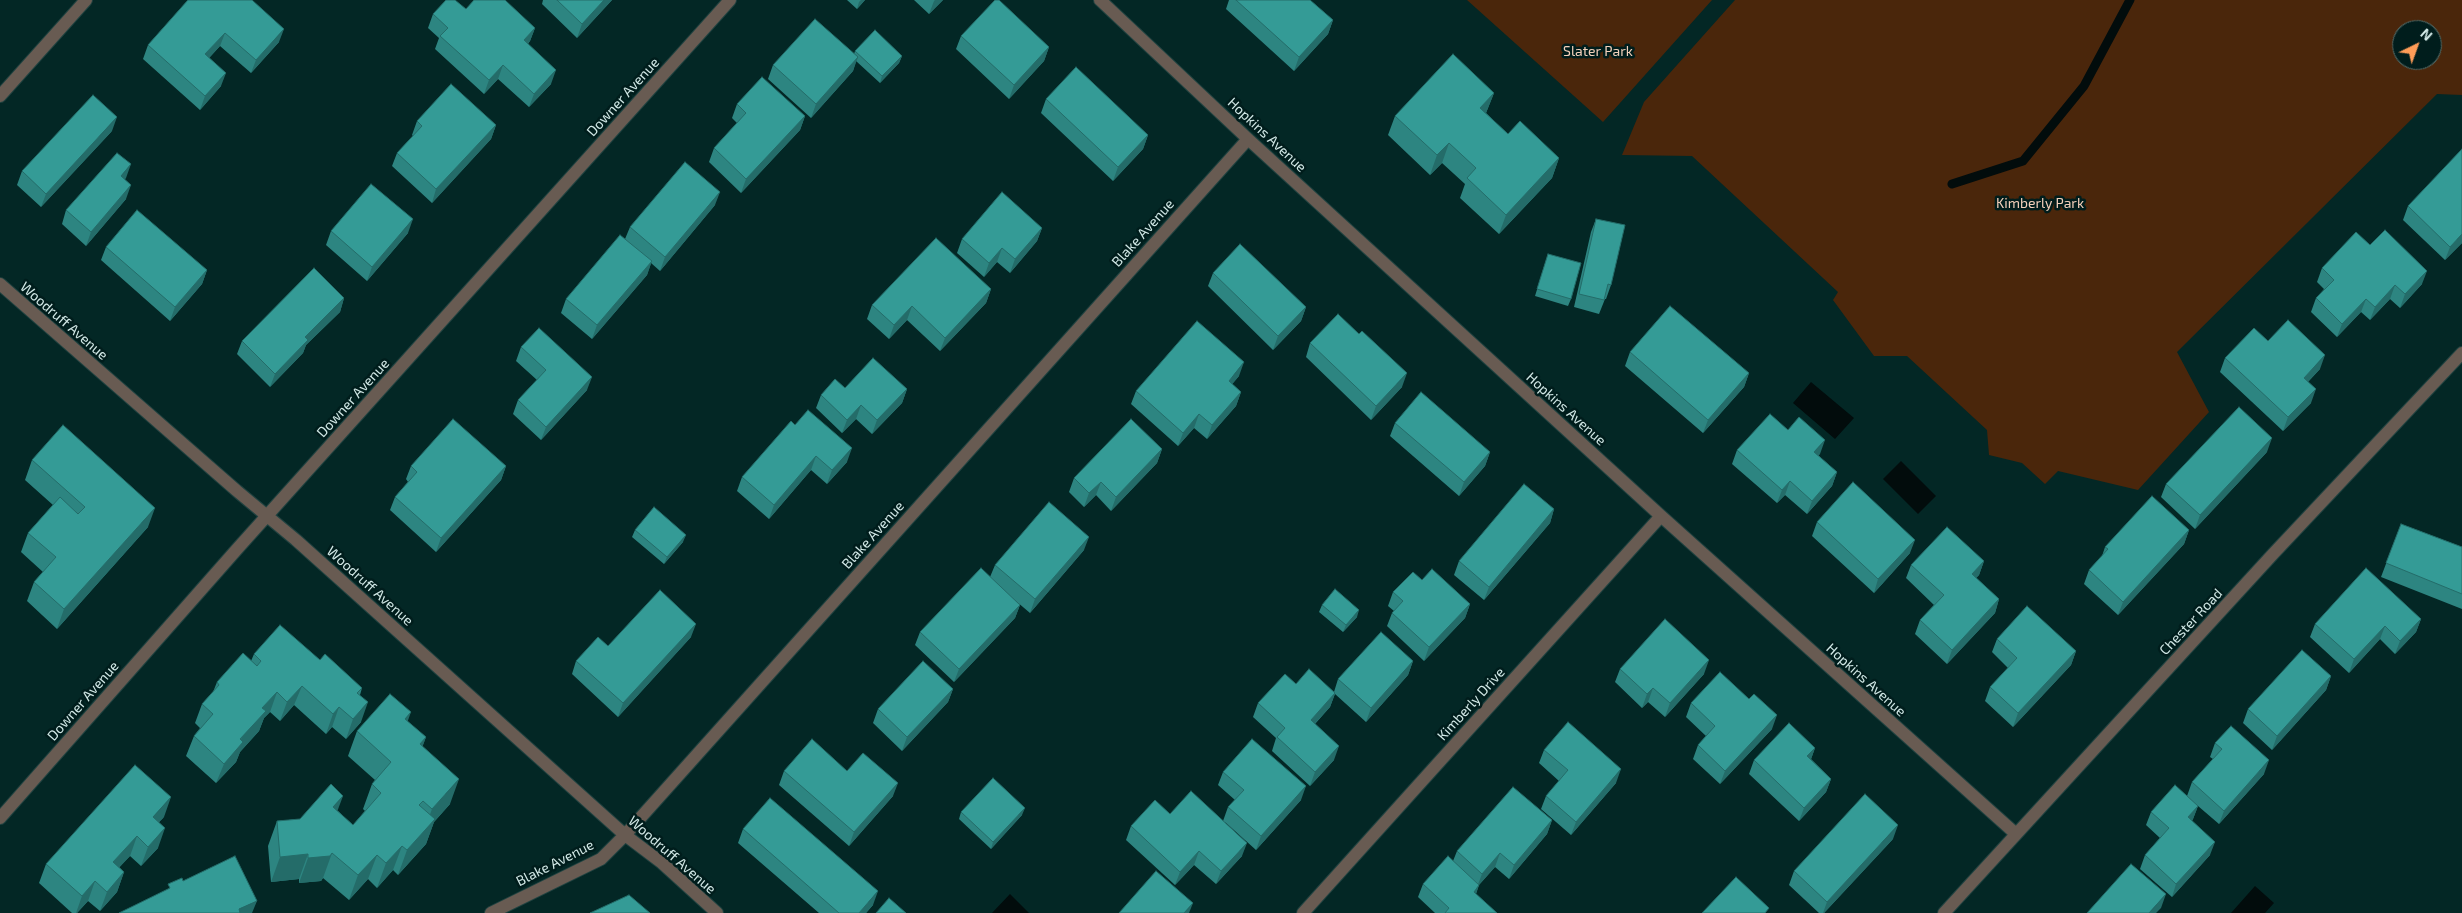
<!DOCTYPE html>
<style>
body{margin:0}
#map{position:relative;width:2462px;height:913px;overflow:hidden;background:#032725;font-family:"Exo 2",sans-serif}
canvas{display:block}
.north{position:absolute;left:2392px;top:20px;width:50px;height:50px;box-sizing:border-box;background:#001d1c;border:1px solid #546f6d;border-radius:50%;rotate:42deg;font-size:14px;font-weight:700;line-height:20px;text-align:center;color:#d2e9e7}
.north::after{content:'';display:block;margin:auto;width:18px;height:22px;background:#fe9c57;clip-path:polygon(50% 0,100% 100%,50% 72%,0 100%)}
</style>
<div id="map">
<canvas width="2462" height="913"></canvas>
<div class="north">N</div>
</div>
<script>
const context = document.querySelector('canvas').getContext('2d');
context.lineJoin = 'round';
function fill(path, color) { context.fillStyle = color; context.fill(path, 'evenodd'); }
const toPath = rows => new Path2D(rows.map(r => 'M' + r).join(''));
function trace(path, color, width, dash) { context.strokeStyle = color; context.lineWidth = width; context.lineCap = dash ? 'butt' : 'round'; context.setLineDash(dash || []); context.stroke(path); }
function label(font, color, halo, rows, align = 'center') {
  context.font = font + ' "Exo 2",sans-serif'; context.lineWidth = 5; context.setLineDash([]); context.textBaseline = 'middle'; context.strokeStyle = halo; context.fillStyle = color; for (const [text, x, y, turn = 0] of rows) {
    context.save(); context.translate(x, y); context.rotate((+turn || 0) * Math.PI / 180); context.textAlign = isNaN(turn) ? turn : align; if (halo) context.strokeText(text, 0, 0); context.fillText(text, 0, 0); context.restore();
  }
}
const green = toPath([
 [1467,0,1712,0,1603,122],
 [1735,0,2462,0,2462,95,2437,94,2177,352,2209,412,2138,490,2058,471,2045,484,2022,463,1989,455,1987,430,1907,356,1874,356,1833,300,1838,292,1692,156,1622,155,1644,102],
 [2402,30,2432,30,2432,60,2402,60]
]);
const water = toPath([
 [1811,382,1854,418,1835,439,1793,403],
 [1901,461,1936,496,1918,514,1883,479],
 [2255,886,2274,903,2265,913,2231,913],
 [1010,894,1029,913,992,913]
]);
const stream = toPath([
 [1952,184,2023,161,2084,86,2130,0]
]);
const minor = toPath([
 [1100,0,1248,139,1661,516,2016,834],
 [0,96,86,0],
 [0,284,237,491,296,540,625,835,662,863,717,913],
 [0,818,238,548,730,0],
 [491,913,601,859,625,835,1248,139],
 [1303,913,1661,516],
 [1944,913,2273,554,2462,353]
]);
const wall = toPath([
 [188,0,279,42,251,73,220,46,209,58,221,86,200,110,143,59,148,45],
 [543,0,612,0,577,38,542,4],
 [847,0,865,0,857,9],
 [914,0,943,0,929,14],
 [1229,0,1310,0,1333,20,1328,34,1294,71,1226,9],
 [466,9,535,28,530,41,528,44,551,84,529,107,498,79,484,94,435,49,439,38,428,28,433,14],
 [961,36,1049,47,1044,61,1009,99,956,49],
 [855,51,902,56,899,63,880,83,856,61,853,71,811,118,768,79,773,65,854,54],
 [1494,93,1486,113,1508,134,1559,158,1552,178,1499,234,1460,198,1465,184,1442,163,1430,175,1388,135,1395,116],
 [1046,99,1148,135,1143,149,1113,181,1041,113],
 [737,104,805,116,800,130,741,193,709,162,714,148,737,123,732,118],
 [417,121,496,125,491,139,432,203,392,166,397,153,413,136,412,135],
 [112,131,41,207,17,185,22,171],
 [126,178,125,179,126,199,86,246,62,224,66,210],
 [715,205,660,271,651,263,647,275,592,339,561,313,566,299,625,239,630,227],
 [2408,206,2462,243,2445,260,2403,220],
 [1596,219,1611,285,1606,299,1605,299,1599,314,1574,307,1591,232],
 [1042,228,1037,241,1010,273,997,262,984,277,957,253,962,239],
 [331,231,408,233,367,281,326,245],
 [2370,245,2422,284,2400,308,2390,299,2370,320,2361,312,2337,337,2311,312,2316,298,2324,289,2317,282,2322,268],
 [106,247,207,270,202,284,170,321,101,260],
 [1548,254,1571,299,1568,306,1535,296],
 [1213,273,1306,307,1301,321,1273,350,1208,286],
 [991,289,986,303,940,351,907,320,889,339,867,319,872,305],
 [344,298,340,312,306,345,303,353,270,387,237,354,242,341],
 [2268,341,2320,369,2308,382,2311,403,2283,431,2220,372,2225,358],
 [1310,343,1402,387,1371,420,1306,357],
 [521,347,587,390,541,440,513,414,518,400,537,380,516,361],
 [1630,352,1749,373,1744,387,1703,433,1625,366],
 [1239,376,1232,384,1241,392,1236,406,1207,439,1194,428,1178,446,1131,404,1136,391],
 [845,388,907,389,902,403,872,434,856,419,842,433,816,408,821,395],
 [1395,423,1490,452,1485,466,1459,496,1390,436],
 [795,425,847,462,827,484,811,470,769,519,737,491,742,477],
 [1788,430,1820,454,1818,455,1837,472,1832,486,1807,514,1785,495,1777,503,1732,464,1737,450],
 [1162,449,1157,463,1111,511,1096,495,1084,507,1069,492,1074,478],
 [2267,452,2195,529,2161,497,2166,484],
 [32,460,148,527,57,629,27,601,34,582,43,572,21,552,28,533,53,505,25,480],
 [411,466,506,466,501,480,436,552,390,510,395,497,408,482,406,479],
 [1554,509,1550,523,1484,600,1454,575,1459,561],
 [1817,522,1910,553,1874,593,1812,536],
 [2401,524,2462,547,2462,609,2381,577],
 [635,530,683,542,664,564,632,537],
 [2189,530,2184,544,2118,615,2084,584,2089,570,2102,556,2105,547],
 [1084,550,1030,613,1010,596,1020,605,1015,618,954,682,915,645,920,632,990,577,995,565],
 [1984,561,1979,575,1976,578,1999,599,1995,613,1947,664,1915,634,1920,620,1934,605,1906,578,1911,565],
 [1393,592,1470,604,1465,618,1424,661,1387,626,1392,613,1394,611,1388,606],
 [1322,605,1357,617,1343,632,1319,612],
 [2421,619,2416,632,2395,654,2380,639,2349,673,2310,637,2315,624],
 [691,637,618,717,572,674,576,661,608,646],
 [1997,639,2076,651,2071,665,2013,727,1985,701,1990,687,2008,668,1992,652],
 [254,654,320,660,362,688,360,695,361,722,346,739,332,727,326,734,294,705,280,721,270,712,264,718,259,731,240,752,236,762,216,783,186,756,194,736,200,728,195,723,202,704,213,692,217,682,251,661],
 [1413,661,1408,675,1366,722,1335,694,1330,707,1315,724,1334,760,1310,786,1272,751,1276,738,1253,717,1258,703,1296,684,1334,692,1338,679],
 [1620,669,1704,674,1665,717,1648,702,1642,708,1615,682],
 [2331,676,2326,690,2272,750,2243,723,2248,709],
 [953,689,948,702,902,751,873,723,878,709],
 [1691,703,1772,729,1720,784,1693,759,1698,745,1706,736,1686,717],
 [408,722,426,737,422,747,450,804,434,822,426,844,398,875,393,870,377,888,368,879,349,900,323,878,321,881,299,883,299,879,271,882,268,846,277,821,300,819,338,811,353,825,365,811,363,809,372,784,375,780,348,756,357,731],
 [2215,743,2264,774,2219,824,2198,806,2193,819,2192,821,2210,855,2172,897,2140,869,2145,855,2160,838,2146,825,2151,812,2187,796,2192,782,2213,759,2210,757],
 [1815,748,1811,759,1831,779,1826,792,1799,821,1749,774,1754,760],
 [1544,750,1616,783,1571,835,1541,809,1546,796,1559,781,1539,763],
 [784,771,847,771,893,796,849,846,779,785],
 [1223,772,1301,800,1256,850,1225,822,1242,856,1216,884,1194,865,1175,885,1126,840,1131,826,1170,814,1223,821,1228,807,1235,800,1218,785],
 [961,812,1022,815,991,849,959,819],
 [164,817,159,822,158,848,141,866,130,856,119,867,124,872,117,892,100,911,88,901,77,913,72,913,39,883,46,864],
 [1552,820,1547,834,1509,879,1495,867,1479,885,1476,894,1497,913,1435,913,1418,897,1423,884,1453,861,1457,851],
 [743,829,873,905,866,913,819,913,738,843],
 [1893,839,1824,913,1819,913,1789,885,1794,871]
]);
const shadedWall = toPath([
 [604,0,612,0,577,38,582,24],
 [861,0,865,0,857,9,859,2],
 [935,0,943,0,929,14,934,1],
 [1333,20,1328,34,1294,71,1299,57],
 [535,28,530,41,519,54,524,40],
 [284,29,279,42,251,73,256,60],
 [225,33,220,46,200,68,205,54],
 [1049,47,1044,61,1009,99,1014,85],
 [902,56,899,63,880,83,882,76],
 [858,57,853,71,811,118,816,104],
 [503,65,498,79,484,94,489,80],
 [556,70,551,84,529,107,534,94],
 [226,73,221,86,200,110,205,96],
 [1494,93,1486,113,1472,128,1480,108],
 [805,116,800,130,741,193,746,179],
 [117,117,112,131,41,207,46,194],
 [496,125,491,139,432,203,436,189],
 [1148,135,1143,149,1113,181,1118,167],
 [1449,143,1442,163,1430,175,1437,155],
 [1559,158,1552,178,1499,234,1506,215],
 [131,164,126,178,116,189,121,176],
 [131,185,126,199,86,246,91,232],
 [720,192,715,205,660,271,665,257],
 [413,219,408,233,367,281,372,267],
 [1042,228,1037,241,1010,273,1015,259],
 [2462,234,2462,243,2445,260,2450,247],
 [1002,248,997,262,984,277,989,263],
 [652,261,647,275,592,339,597,325],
 [207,270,202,284,170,321,175,307],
 [2427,271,2422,284,2400,308,2405,294],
 [2395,285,2390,299,2370,320,2375,307],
 [991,289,986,303,940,351,945,338],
 [344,298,340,312,306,345,303,353,270,387,275,374,305,337],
 [2366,299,2361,312,2337,337,2342,324],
 [912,306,907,320,889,339,894,325],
 [1306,307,1301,321,1273,350,1278,336],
 [2325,355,2320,369,2299,391,2304,378],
 [1244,362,1239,376,1224,394,1229,381],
 [1407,373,1402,387,1371,420,1376,406],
 [1749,373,1744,387,1703,433,1708,420],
 [592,377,587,390,541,440,546,427],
 [907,389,902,403,872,434,877,420],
 [2316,389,2311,403,2283,431,2288,417],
 [1241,392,1236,406,1207,439,1212,425],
 [861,405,856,419,842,433,847,420],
 [1199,414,1194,428,1178,446,1183,433],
 [2272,438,2267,452,2195,529,2200,515],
 [1825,440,1820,454,1809,465,1814,452],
 [852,448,847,462,827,484,832,470],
 [1162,449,1157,463,1111,511,1116,497],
 [1490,452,1485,466,1459,496,1464,482],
 [816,456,811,470,769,519,774,505],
 [506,466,501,480,436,552,441,538],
 [1837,472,1832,486,1807,514,1812,501],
 [1790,481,1785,495,1777,503,1782,490],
 [1101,482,1096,495,1084,507,1089,493],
 [155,508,148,527,57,629,64,609],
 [1554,509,1550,523,1484,600,1489,587],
 [2189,530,2184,544,2118,615,2123,602],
 [686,535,683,542,664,564,667,557],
 [1089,537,1084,550,1030,613,1035,599],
 [1915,540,1910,553,1874,593,1878,579],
 [1984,561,1979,575,1967,587,1972,574],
 [1999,599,1995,613,1947,664,1952,650],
 [1470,604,1465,618,1424,661,1429,647],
 [1020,605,1015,618,954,682,959,669],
 [1359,610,1357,617,1343,632,1346,625],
 [2421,619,2416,632,2395,654,2400,641],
 [696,624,691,637,618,717,623,703],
 [2385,626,2380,639,2349,673,2354,659],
 [2076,651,2071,665,2013,727,2018,713],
 [1709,660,1704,674,1665,717,1670,703],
 [1413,661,1408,675,1366,722,1371,708],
 [2331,676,2326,690,2272,750,2277,736],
 [302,686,294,705,280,721,287,702],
 [1653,688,1648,702,1642,708,1647,694],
 [953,689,948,702,902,751,907,737],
 [277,692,270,712,264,718,259,731,240,752,236,762,216,783,224,764,262,708],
 [1335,693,1330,707,1306,733,1311,720],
 [368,702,361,722,346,739,353,719],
 [339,707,332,727,326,734,333,714],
 [411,712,402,737,405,719],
 [1777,715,1772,729,1720,784,1725,771],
 [426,737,417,762,420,744],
 [1339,746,1334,760,1310,786,1315,772],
 [1815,748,1810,762,1807,756],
 [2269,760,2264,774,2219,824,2224,811],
 [1621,769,1616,783,1571,835,1576,822],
 [459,779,450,804,434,822,426,844,398,875,407,850,424,831,432,809],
 [1831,779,1826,792,1799,821,1804,808],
 [898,783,893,796,849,846,854,832],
 [1306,786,1301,800,1256,850,1261,836],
 [343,796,334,820,333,807],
 [171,797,164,817,146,836,153,817],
 [2198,806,2193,819,2183,831,2188,817],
 [1025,808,1022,815,991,849,993,842],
 [1552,820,1547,834,1509,879,1514,865],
 [1898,825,1893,839,1824,913,1823,913,1827,902],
 [165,828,158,848,141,866,148,847],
 [137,836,130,856,106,882,113,862],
 [2215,842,2210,855,2172,897,2176,884],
 [1247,843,1242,856,1216,884,1221,871],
 [402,846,393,870,377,888,386,863],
 [1199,851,1194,865,1175,885,1180,872],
 [332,853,323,878,321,881,299,883,308,858],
 [1500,853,1495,867,1477,887,1482,874],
 [308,854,299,879,271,882,280,857],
 [377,855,368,879,349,900,358,875],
 [124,872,117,892,100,911,107,892],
 [95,881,88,901,77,913,76,913,82,896],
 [1479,885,1474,899,1474,892],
 [878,891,873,905,866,913,859,913],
 [2166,894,2161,908,2156,913,2149,913],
 [257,901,252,913,237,913,239,909],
 [1193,903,1189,913,1184,913]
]);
const building = toPath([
 [188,0,252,0,284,29,256,60,225,33,205,54,226,73,205,96,148,45,188,0],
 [446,0,455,0,466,9,474,0,505,0,535,28,524,40,556,70,534,94,503,65,489,80,440,36,448,28,433,14,446,0],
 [557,0,604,0,582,24,557,0],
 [995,0,999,0,1049,47,1014,85,961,36,995,0],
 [1236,0,1310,0,1333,20,1299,57,1236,0],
 [815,19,858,57,816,104,773,65,815,19],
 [875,30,902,56,882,76,855,51,875,30],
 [1453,54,1494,93,1480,108,1508,134,1520,121,1559,158,1506,215,1467,178,1476,168,1449,143,1437,155,1395,116,1453,54],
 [1076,67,1148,135,1118,167,1046,99,1076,67],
 [762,77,805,116,746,179,714,148,746,113,737,104,762,77],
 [451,84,496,125,436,189,397,153,422,126,417,121,451,84],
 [93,95,117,117,46,194,22,171,93,95],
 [2462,149,2462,234,2450,247,2408,206,2462,149],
 [117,153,131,164,121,176,131,185,91,232,66,210,117,153],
 [685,162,720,192,665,257,630,227,685,162],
 [371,184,413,219,372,267,331,231,371,184],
 [1002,192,1042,228,1015,259,1002,248,989,263,962,239,1002,192],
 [137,210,207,270,175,307,106,247,137,210],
 [1596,219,1625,225,1611,285,1608,284,1604,300,1579,294,1596,219],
 [2385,230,2427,271,2405,294,2395,285,2375,307,2366,299,2342,324,2316,298,2334,280,2322,268,2356,232,2370,245,2385,230],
 [620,235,652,261,597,325,566,299,620,235],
 [936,238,991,289,945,338,912,306,894,325,872,305,936,238],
 [1240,244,1306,307,1278,336,1213,273,1240,244],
 [1548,254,1581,263,1571,299,1537,289,1548,254],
 [314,268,344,298,305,337,308,340,275,374,242,341,314,268],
 [1670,306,1749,373,1708,420,1630,352,1670,306],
 [1338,314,1359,334,1362,331,1407,373,1376,406,1310,343,1338,314],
 [2288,320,2325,355,2304,378,2316,389,2288,417,2225,358,2254,328,2268,341,2288,320],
 [1197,321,1244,362,1229,381,1241,392,1212,425,1199,414,1183,433,1136,391,1197,321],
 [539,328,592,377,546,427,518,400,546,370,521,347,539,328],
 [873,358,907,389,877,420,861,405,847,420,821,395,835,379,845,388,873,358],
 [1421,392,1490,452,1464,482,1395,423,1421,392],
 [2239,407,2272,438,2200,515,2166,484,2239,407],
 [808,410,852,448,832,470,816,456,774,505,742,477,791,421,795,425,808,410],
 [1770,414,1788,430,1799,417,1825,440,1814,452,1837,472,1812,501,1790,481,1782,490,1737,450,1770,414],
 [453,419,506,466,441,538,395,497,417,472,411,466,453,419],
 [1131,419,1162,449,1116,497,1101,482,1089,493,1074,478,1131,419],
 [63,425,155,508,64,609,34,582,56,557,28,533,60,497,78,514,85,507,32,460,63,425],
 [1853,482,1915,540,1878,579,1817,522,1853,482],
 [1524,484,1554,509,1489,587,1459,561,1524,484],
 [2152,496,2189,530,2123,602,2089,570,2108,549,2105,547,2152,496],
 [1049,502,1089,537,1035,599,995,565,1049,502],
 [654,507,686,535,667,557,635,530,654,507],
 [2401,524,2462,547,2462,594,2386,563,2401,524],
 [1947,527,1984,561,1972,574,1999,599,1952,650,1920,620,1944,595,1911,565,1947,527],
 [981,568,1020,605,959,669,920,632,981,568],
 [2366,568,2421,619,2400,641,2385,626,2354,659,2315,624,2366,568],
 [1432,569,1470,604,1429,647,1392,613,1403,601,1393,592,1413,572,1422,580,1432,569],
 [1335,589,1359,610,1346,625,1322,605,1335,589],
 [660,590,696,624,623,703,576,661,598,637,608,646,660,590],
 [2027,606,2076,651,2018,713,1990,687,2017,658,1997,639,2027,606],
 [1665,619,1709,660,1670,703,1653,688,1647,694,1620,669,1665,619],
 [280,625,320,660,325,654,362,688,357,693,368,702,353,719,339,707,333,714,302,686,287,702,277,692,262,708,266,711,240,739,243,742,224,764,194,736,213,714,202,704,219,685,217,682,243,653,257,666,261,661,254,654,280,625],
 [1381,632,1413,661,1371,708,1338,679,1381,632],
 [2302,650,2331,676,2277,736,2248,709,2302,650],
 [923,661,953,689,907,737,878,709,923,661],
 [1309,669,1335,693,1311,720,1339,746,1315,772,1277,737,1285,728,1258,703,1285,674,1296,684,1309,669],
 [1720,672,1749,699,1754,694,1777,715,1725,771,1698,745,1715,726,1691,703,1720,672],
 [390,694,411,712,405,719,426,737,420,744,459,779,432,809,423,801,419,805,435,819,407,850,402,846,386,863,377,855,358,875,332,853,330,856,308,858,308,854,280,857,277,821,300,819,331,784,343,796,333,807,353,825,381,793,372,784,391,762,357,731,390,694],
 [1568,722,1621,769,1576,822,1546,796,1568,770,1544,750,1568,722],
 [1789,723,1815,748,1807,756,1831,779,1804,808,1754,760,1789,723],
 [2231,726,2269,760,2224,811,2192,782,2222,749,2215,743,2231,726],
 [812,739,847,771,863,753,898,783,854,832,784,771,812,739],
 [1252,739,1306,786,1261,836,1228,807,1244,790,1223,772,1252,739],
 [135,765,171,797,153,817,165,828,148,847,137,836,113,862,124,872,107,892,95,881,82,896,46,864,135,765],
 [993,778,1025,808,993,842,961,812,993,778],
 [2175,785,2198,806,2188,817,2215,842,2176,884,2145,855,2169,828,2151,812,2175,785],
 [1513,787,1552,820,1514,865,1500,853,1482,874,1457,851,1513,787],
 [1191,791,1247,843,1221,871,1199,851,1180,872,1131,826,1155,800,1170,814,1191,791],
 [1865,794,1898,825,1827,902,1794,871,1865,794],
 [770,798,878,891,859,913,839,913,743,829,770,798],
 [235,856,257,901,239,909,240,913,119,913,170,888,168,884,182,878,183,881,235,856],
 [1448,856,1479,885,1474,892,1497,913,1445,913,1449,908,1423,884,1448,856],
 [2131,864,2166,894,2149,913,2087,913,2131,864],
 [1156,871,1193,903,1184,913,1119,913,1156,871],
 [1736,877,1769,908,1765,913,1702,913,1736,877],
 [629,895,650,913,590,913,629,895],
 [889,898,906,913,876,913,889,898]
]);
const parkNames = [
 ["Slater Park",1598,51],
 ["Kimberly Park",2040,203]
];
const streetNames = [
 ["Downer Avenue",623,97,-48],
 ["Hopkins Avenue",1267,135,43],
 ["Blake Avenue",1143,233,-48],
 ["Woodruff Avenue",64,321,41],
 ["Downer Avenue",353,398,-48],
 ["Hopkins Avenue",1566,409,42],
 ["Blake Avenue",873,535,-48],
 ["Woodruff Avenue",370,586,42],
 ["Chester Road",2191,622,-47],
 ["Hopkins Avenue",1866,680,42],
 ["Downer Avenue",83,701,-49],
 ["Kimberly Drive",1471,704,-48],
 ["Woodruff Avenue",672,855,41],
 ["Blake Avenue",555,863,-27]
];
fill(green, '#4a260b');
fill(water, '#020c0c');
trace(stream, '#020c0c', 9);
trace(minor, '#204240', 14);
trace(minor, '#685b52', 12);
fill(wall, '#2d8581');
fill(shadedWall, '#246c69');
fill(building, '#349b96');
trace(building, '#246c69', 1);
label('14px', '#f4d1bb', '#001d1c', parkNames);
label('14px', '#d2e9e7', '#001d1c', streetNames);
</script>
